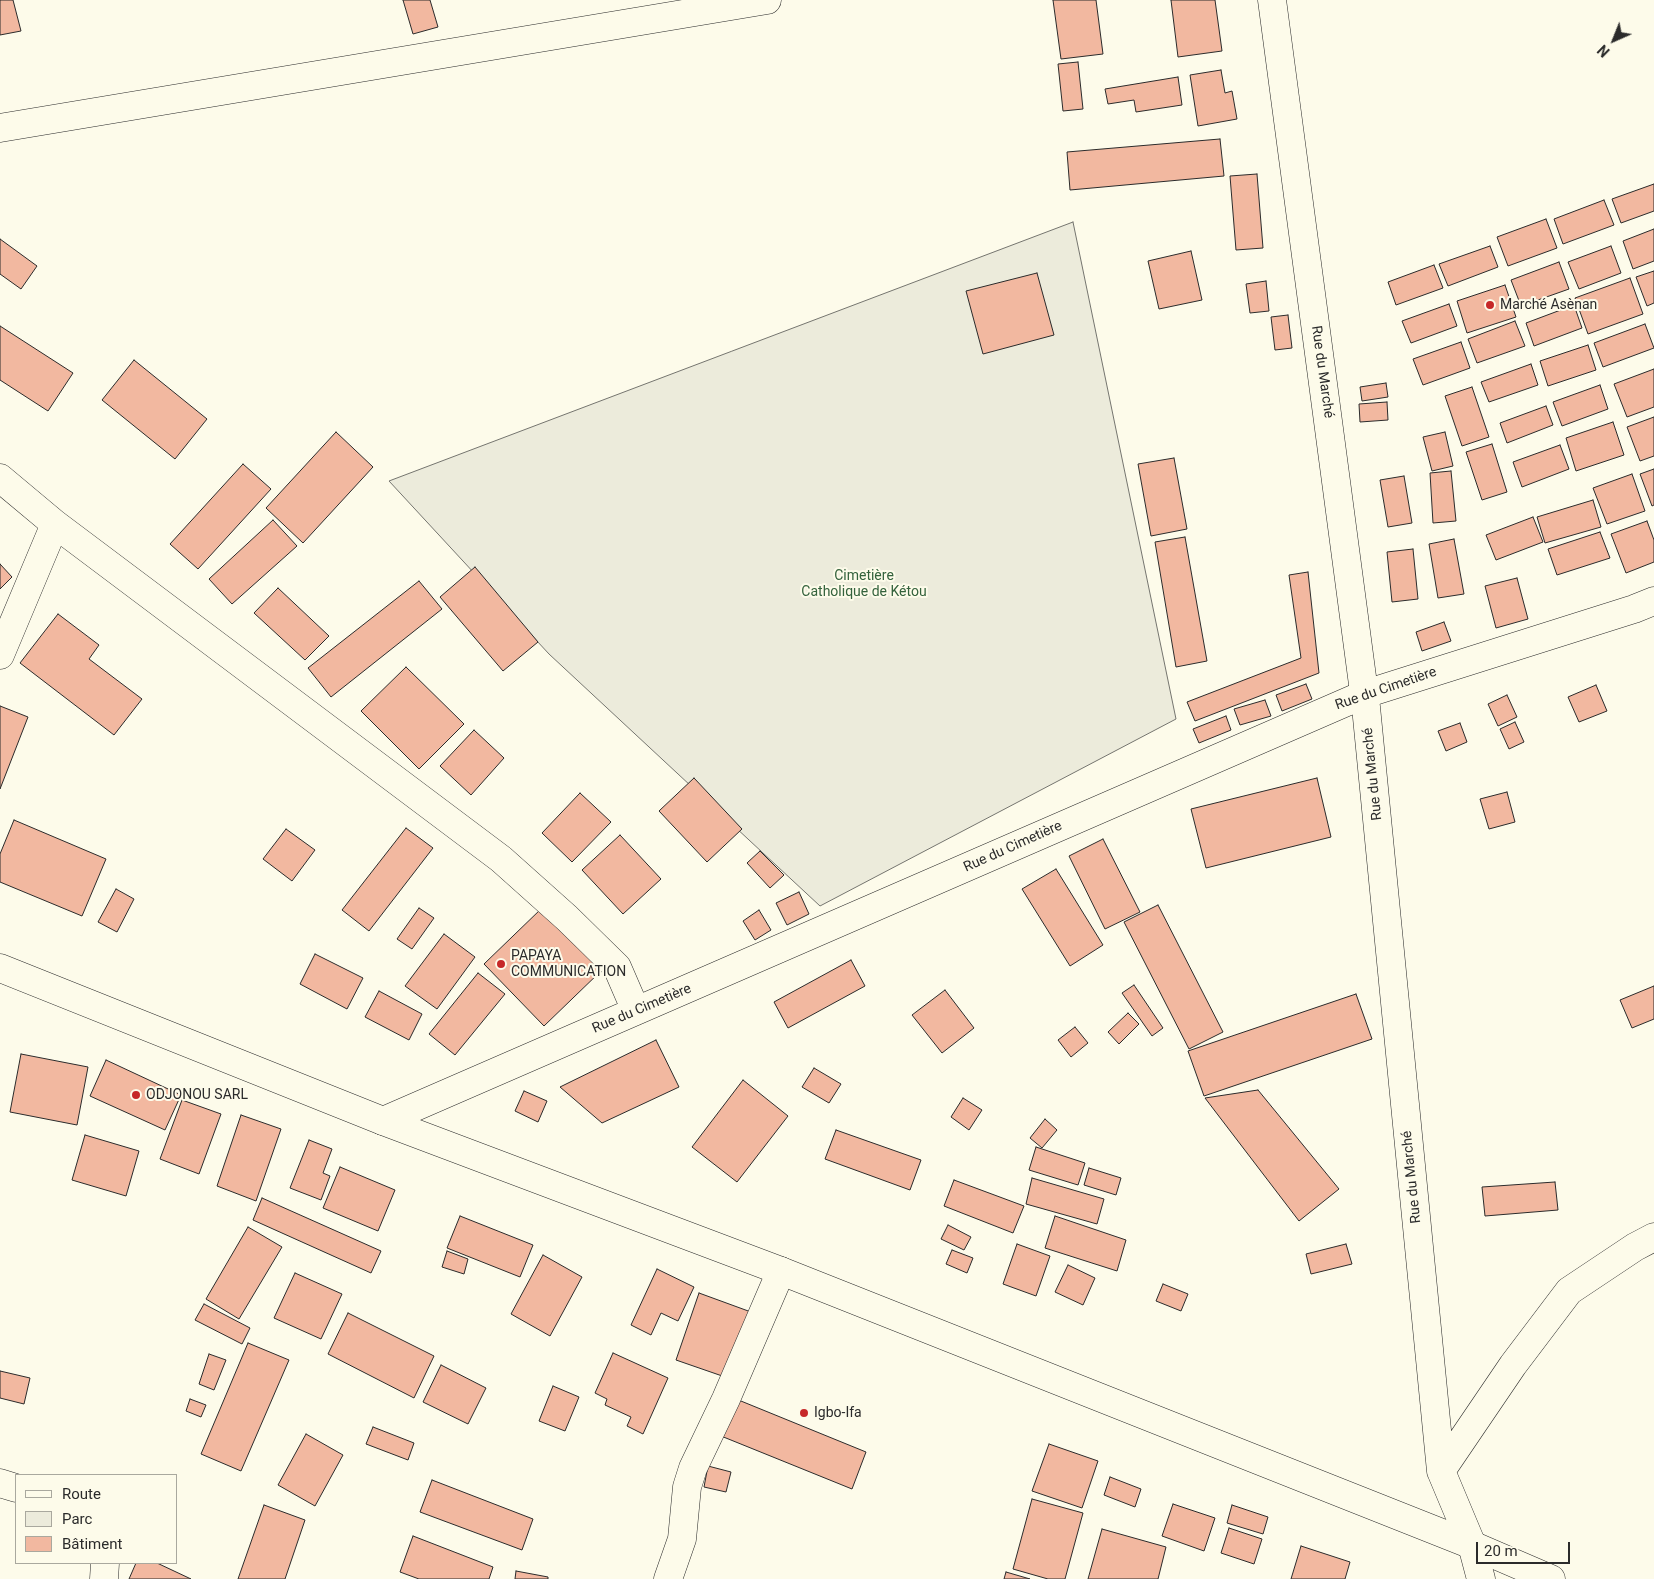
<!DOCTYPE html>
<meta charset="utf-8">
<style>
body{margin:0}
#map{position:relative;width:1654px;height:1579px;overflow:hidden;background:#fdfbea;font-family:Roboto,sans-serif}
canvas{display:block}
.legend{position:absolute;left:15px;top:1474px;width:162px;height:90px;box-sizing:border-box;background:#fdfbea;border:1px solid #a9a89e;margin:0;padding:6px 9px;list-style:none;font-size:15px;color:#2b2b2b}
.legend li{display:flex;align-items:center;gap:10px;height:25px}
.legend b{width:25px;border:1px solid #a9a89e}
.north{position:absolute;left:1589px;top:15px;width:50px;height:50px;-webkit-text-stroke:4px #fdfbea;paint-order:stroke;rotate:224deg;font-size:14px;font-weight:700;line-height:20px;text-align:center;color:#2b2b2b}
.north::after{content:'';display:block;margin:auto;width:18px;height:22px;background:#2b2b2b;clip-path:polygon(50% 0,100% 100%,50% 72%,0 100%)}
.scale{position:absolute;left:1476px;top:1542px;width:94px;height:22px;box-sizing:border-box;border:2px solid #2b2b2b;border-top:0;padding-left:6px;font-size:15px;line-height:18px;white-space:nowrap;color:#2b2b2b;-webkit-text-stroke:4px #fdfbea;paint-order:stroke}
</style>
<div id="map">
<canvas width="1654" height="1579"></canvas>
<ul class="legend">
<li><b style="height:6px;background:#fdfbea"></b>Route</li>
<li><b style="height:14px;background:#ecebdb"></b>Parc</li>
<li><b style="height:14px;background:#f2b8a0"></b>Bâtiment</li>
</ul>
<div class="north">N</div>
<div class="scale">20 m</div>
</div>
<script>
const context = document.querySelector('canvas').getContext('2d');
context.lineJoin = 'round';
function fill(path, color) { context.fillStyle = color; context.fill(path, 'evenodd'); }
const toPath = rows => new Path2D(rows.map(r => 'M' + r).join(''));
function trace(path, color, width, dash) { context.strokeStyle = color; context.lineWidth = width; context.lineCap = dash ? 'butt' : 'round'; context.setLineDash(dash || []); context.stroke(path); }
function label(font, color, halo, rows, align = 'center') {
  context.font = font + ' Roboto,sans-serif'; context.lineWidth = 4; context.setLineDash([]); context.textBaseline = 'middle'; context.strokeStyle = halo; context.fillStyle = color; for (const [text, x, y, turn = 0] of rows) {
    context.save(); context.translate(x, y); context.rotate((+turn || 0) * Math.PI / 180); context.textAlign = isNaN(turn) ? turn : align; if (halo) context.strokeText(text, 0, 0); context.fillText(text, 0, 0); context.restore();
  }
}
const green = toPath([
 [1073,222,1176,719,820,906,549,654,389,481,1073,222]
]);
const building = toPath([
 [0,0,13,0,21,31,0,35,0,0],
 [403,0,430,0,438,27,413,34,403,0],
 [1053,0,1096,0,1103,54,1061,59,1053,0],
 [1171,0,1215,0,1222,51,1178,57,1171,0],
 [1078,62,1083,109,1063,111,1058,64,1078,62],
 [1221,70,1225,93,1232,91,1237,119,1198,126,1190,75,1221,70],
 [1178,77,1182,105,1136,112,1134,100,1108,104,1105,89,1178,77],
 [1220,139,1224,176,1070,190,1067,152,1220,139],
 [1257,174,1263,248,1236,250,1230,176,1257,174],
 [1654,184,1654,211,1621,223,1612,199,1654,184],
 [1604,200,1614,225,1563,244,1554,219,1604,200],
 [1546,219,1557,248,1508,266,1497,237,1546,219],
 [1654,229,1654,261,1633,269,1623,241,1654,229],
 [0,239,37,266,21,289,0,274,0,239],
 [1490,246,1498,267,1448,286,1439,264,1490,246],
 [1611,246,1621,273,1579,289,1568,262,1611,246],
 [1191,251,1202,300,1159,309,1148,261,1191,251],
 [1559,262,1569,289,1521,306,1511,280,1559,262],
 [1434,265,1443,288,1396,305,1388,282,1434,265],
 [1654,271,1654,303,1647,306,1636,277,1654,271],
 [1037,273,1054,335,983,354,966,291,1037,273],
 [1630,278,1643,314,1588,334,1575,298,1630,278],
 [1266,281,1269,311,1250,313,1246,284,1266,281],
 [1505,285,1516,317,1467,333,1457,301,1505,285],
 [1449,304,1457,326,1411,343,1402,321,1449,304],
 [1574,305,1582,328,1534,346,1526,323,1574,305],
 [1288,315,1292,348,1275,350,1271,317,1288,315],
 [1515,321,1525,346,1477,363,1468,339,1515,321],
 [1645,324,1654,348,1603,367,1594,343,1645,324],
 [0,326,73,373,48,411,0,380,0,326],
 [1461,342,1470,368,1423,385,1413,359,1461,342],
 [1588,345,1596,370,1548,386,1540,361,1588,345],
 [134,360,207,419,175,459,102,400,134,360],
 [1531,364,1538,385,1489,402,1481,382,1531,364],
 [1654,369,1654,407,1627,417,1614,384,1654,369],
 [1386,383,1388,397,1362,401,1360,387,1386,383],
 [1600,385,1608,409,1562,426,1553,402,1600,385],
 [1472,387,1489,437,1462,446,1445,396,1472,387],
 [1387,402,1388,420,1360,422,1359,404,1387,402],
 [1546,406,1553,425,1507,443,1500,423,1546,406],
 [1654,417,1654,456,1640,461,1627,427,1654,417],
 [1613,422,1624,455,1576,471,1566,438,1613,422],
 [336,432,373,467,303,543,266,508,336,432],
 [1445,432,1453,466,1432,471,1423,437,1445,432],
 [1492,444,1507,492,1482,500,1466,452,1492,444],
 [1560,445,1569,469,1522,487,1513,462,1560,445],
 [1174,458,1187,529,1151,536,1138,464,1174,458],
 [243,464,271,489,198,569,170,544,243,464],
 [1654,469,1654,505,1652,506,1640,474,1654,469],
 [1451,471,1456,521,1433,523,1430,473,1451,471],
 [1632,474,1645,511,1607,524,1593,488,1632,474],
 [1404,476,1412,523,1388,527,1380,480,1404,476],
 [1593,500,1601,527,1545,543,1537,517,1593,500],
 [1533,517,1543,542,1496,560,1486,535,1533,517],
 [273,520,297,546,232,604,209,579,273,520],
 [1647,521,1654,540,1654,562,1626,573,1611,534,1647,521],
 [1600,532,1610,558,1557,575,1548,549,1600,532],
 [1185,537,1207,661,1176,667,1155,542,1185,537],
 [1454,539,1464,594,1438,598,1429,544,1454,539],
 [1413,549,1418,599,1392,602,1387,552,1413,549],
 [0,564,12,577,0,589,0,564],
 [475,567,538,642,503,671,440,597,475,567],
 [1308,572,1319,673,1195,721,1187,702,1301,658,1289,575,1308,572],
 [1517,578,1528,619,1496,628,1485,586,1517,578],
 [419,581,442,609,331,697,308,668,419,581],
 [278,588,329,636,305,660,254,613,278,588],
 [58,614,99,645,89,659,142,699,114,735,20,663,58,614],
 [1444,622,1451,641,1422,651,1416,632,1444,622],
 [406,667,464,724,419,769,361,711,406,667],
 [1306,684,1312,699,1282,711,1276,695,1306,684],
 [1596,685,1607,711,1579,722,1568,697,1596,685],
 [1507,695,1517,717,1498,726,1488,704,1507,695],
 [1265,700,1271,716,1240,725,1234,709,1265,700],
 [0,706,28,717,0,789,0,706],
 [1226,716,1231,730,1199,743,1193,729,1226,716],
 [1515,722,1524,742,1509,749,1500,729,1515,722],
 [1460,723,1467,742,1446,751,1438,731,1460,723],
 [474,730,504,758,471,795,440,766,474,730],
 [694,778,742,829,707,862,659,811,694,778],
 [1317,778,1331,837,1206,868,1191,809,1317,778],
 [1507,792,1515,822,1489,829,1480,799,1507,792],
 [580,793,611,822,572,862,542,833,580,793],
 [14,820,106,859,82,916,0,882,0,854,14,820],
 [406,828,433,848,369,931,342,910,406,828],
 [286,829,315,850,292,881,263,859,286,829],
 [620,835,661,879,623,914,582,870,620,835],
 [1103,839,1140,912,1105,929,1069,856,1103,839],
 [760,851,784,875,770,888,747,863,760,851],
 [1056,869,1103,945,1070,966,1022,889,1056,869],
 [116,889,134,899,117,932,98,922,116,889],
 [799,892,809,914,787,925,776,903,799,892],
 [1158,905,1223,1032,1189,1049,1124,922,1158,905],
 [419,908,434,918,412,949,397,939,419,908],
 [542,908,602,970,544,1026,484,964,542,908],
 [759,910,771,930,755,940,743,921,759,910],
 [444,934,475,957,437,1009,405,986,444,934],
 [315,954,363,978,347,1009,300,984,315,954],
 [851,960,865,986,788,1028,774,1002,851,960],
 [478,973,505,994,455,1055,429,1034,478,973],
 [1134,985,1163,1028,1152,1036,1122,993,1134,985],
 [1654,986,1654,1019,1632,1028,1620,1000,1654,986],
 [945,990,974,1028,942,1053,912,1015,945,990],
 [379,991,422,1014,409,1040,365,1017,379,991],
 [1356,994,1372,1039,1204,1096,1188,1051,1356,994],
 [1128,1013,1139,1024,1119,1044,1108,1032,1128,1013],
 [1075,1027,1088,1043,1071,1057,1058,1040,1075,1027],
 [656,1040,679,1087,602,1123,560,1087,656,1040],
 [21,1054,88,1067,77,1125,10,1112,21,1054],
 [106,1060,181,1095,165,1130,90,1096,106,1060],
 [814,1068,841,1084,829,1103,802,1087,814,1068],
 [743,1080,788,1116,737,1182,692,1147,743,1080],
 [1258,1090,1339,1189,1299,1221,1205,1098,1258,1090],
 [524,1091,547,1101,538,1122,515,1111,524,1091],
 [963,1098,982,1110,969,1130,951,1117,963,1098],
 [182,1100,221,1114,199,1174,160,1159,182,1100],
 [241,1115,281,1129,256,1201,217,1186,241,1115],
 [1045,1119,1057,1130,1042,1148,1030,1138,1045,1119],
 [836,1130,921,1160,910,1190,825,1159,836,1130],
 [85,1135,139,1151,126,1196,72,1180,85,1135],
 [309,1140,332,1149,323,1173,330,1176,321,1200,290,1188,309,1140],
 [1036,1147,1085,1163,1078,1185,1029,1170,1036,1147],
 [340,1167,395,1190,378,1231,323,1208,340,1167],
 [1089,1168,1121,1178,1116,1195,1084,1185,1089,1168],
 [1032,1178,1104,1199,1097,1224,1026,1204,1032,1178],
 [954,1180,1024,1206,1013,1233,944,1206,954,1180],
 [1555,1182,1558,1210,1485,1216,1482,1187,1555,1182],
 [262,1198,381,1251,371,1273,253,1220,262,1198],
 [460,1216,533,1245,520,1277,447,1248,460,1216],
 [1055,1216,1126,1240,1117,1271,1045,1248,1055,1216],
 [948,1225,971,1237,964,1250,941,1239,948,1225],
 [248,1227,282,1247,239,1319,206,1299,248,1227],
 [1017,1244,1050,1256,1036,1296,1003,1284,1017,1244],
 [1346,1244,1352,1264,1311,1274,1306,1254,1346,1244],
 [952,1250,973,1258,967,1273,946,1264,952,1250],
 [447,1251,468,1259,464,1274,442,1267,447,1251],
 [543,1255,582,1277,550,1336,511,1314,543,1255],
 [1068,1265,1095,1278,1083,1305,1055,1292,1068,1265],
 [657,1269,694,1287,678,1321,661,1313,651,1335,631,1325,657,1269],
 [295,1273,342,1294,321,1339,274,1318,295,1273],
 [1163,1284,1188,1294,1181,1311,1156,1301,1163,1284],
 [699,1293,751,1312,728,1378,676,1360,699,1293],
 [204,1304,250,1328,242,1344,195,1320,204,1304],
 [348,1313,434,1356,414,1398,328,1354,348,1313],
 [248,1343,289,1360,241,1471,201,1454,248,1343],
 [613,1353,668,1378,643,1434,627,1426,631,1417,605,1405,607,1399,595,1393,613,1353],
 [209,1354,226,1360,214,1390,199,1384,209,1354],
 [441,1365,486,1388,468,1424,423,1402,441,1365],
 [0,1371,30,1378,24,1404,0,1398,0,1371],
 [553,1386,579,1397,565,1431,539,1421,553,1386],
 [190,1399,206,1405,201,1417,186,1411,190,1399],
 [736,1399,866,1452,852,1489,721,1436,736,1399],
 [373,1427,414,1443,408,1460,366,1444,373,1427],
 [306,1434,343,1455,315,1506,278,1485,306,1434],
 [1049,1444,1098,1461,1082,1508,1032,1491,1049,1444],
 [708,1466,731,1472,726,1492,704,1487,708,1466],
 [1110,1477,1141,1489,1135,1507,1104,1495,1110,1477],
 [432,1480,533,1519,522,1550,420,1512,432,1480],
 [1032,1499,1083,1513,1065,1579,1048,1579,1013,1569,1032,1499],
 [1173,1504,1215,1518,1204,1551,1162,1536,1173,1504],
 [264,1505,305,1520,285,1579,238,1579,264,1505],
 [1232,1505,1268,1517,1263,1534,1227,1523,1232,1505],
 [1229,1528,1262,1539,1254,1564,1221,1553,1229,1528],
 [1102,1529,1166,1547,1158,1579,1088,1579,1102,1529],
 [413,1536,493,1567,489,1579,419,1579,400,1572,413,1536],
 [1301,1546,1350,1562,1345,1579,1291,1579,1301,1546],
 [136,1563,157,1563,191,1579,129,1579,136,1563],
 [516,1571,548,1577,548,1579,515,1579,516,1571],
 [1006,1572,1030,1579,1004,1579,1006,1572]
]);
const minor = toPath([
 [1272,0,1366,707,1441,1471,1472,1545,1481,1579],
 [0,128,767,0],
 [0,478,55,524,501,859,567,918,617,967,636,1011],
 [0,655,55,524],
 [383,1121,1365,694,1634,609,1654,601],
 [1441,1471,1513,1365,1569,1291,1635,1247,1654,1237],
 [0,1483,16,1488],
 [104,1579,105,1563],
 [668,1579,682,1539,687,1487,693,1468,726,1399,781,1271]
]);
const major = toPath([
 [0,968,383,1121,781,1271,1472,1545,1551,1579]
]);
const markers = [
 [1490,305,5,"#c62828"],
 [501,964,5,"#c62828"],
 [136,1095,5,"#c62828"],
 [804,1413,5,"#c62828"]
];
const poiNames = [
 ["Marché Asènan",1500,305],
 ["PAPAYA",511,956],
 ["COMMUNICATION",511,972],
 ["ODJONOU SARL",146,1095],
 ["Igbo-Ifa",814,1413]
];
const streetNames = [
 ["Rue du Marché",1322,372,82],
 ["Rue du Cimetière",1386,689,-19],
 ["Rue du Marché",1373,774,-96],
 ["Rue du Cimetière",1013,847,-24],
 ["Rue du Cimetière",642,1009,-23],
 ["Rue du Marché",1412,1177,-96]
];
const parkNames = [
 ["Cimetière",864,576],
 ["Catholique de Kétou",864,592]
];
fill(green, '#ecebdb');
trace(green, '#74746e', 1);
fill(building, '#f2b8a0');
trace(building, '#2b2b2b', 1);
trace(minor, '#2b2b2b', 29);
trace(major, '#2b2b2b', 29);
trace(minor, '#fdfbea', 28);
trace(major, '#fdfbea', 28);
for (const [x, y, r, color] of markers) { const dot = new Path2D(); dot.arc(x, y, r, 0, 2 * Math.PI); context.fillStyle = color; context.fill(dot); trace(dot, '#fdfbea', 2); }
label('14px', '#2b2b2b', '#fdfbea', poiNames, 'left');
label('14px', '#2b2b2b', '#fdfbea', streetNames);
label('14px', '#34623c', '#fdfbea', parkNames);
</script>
